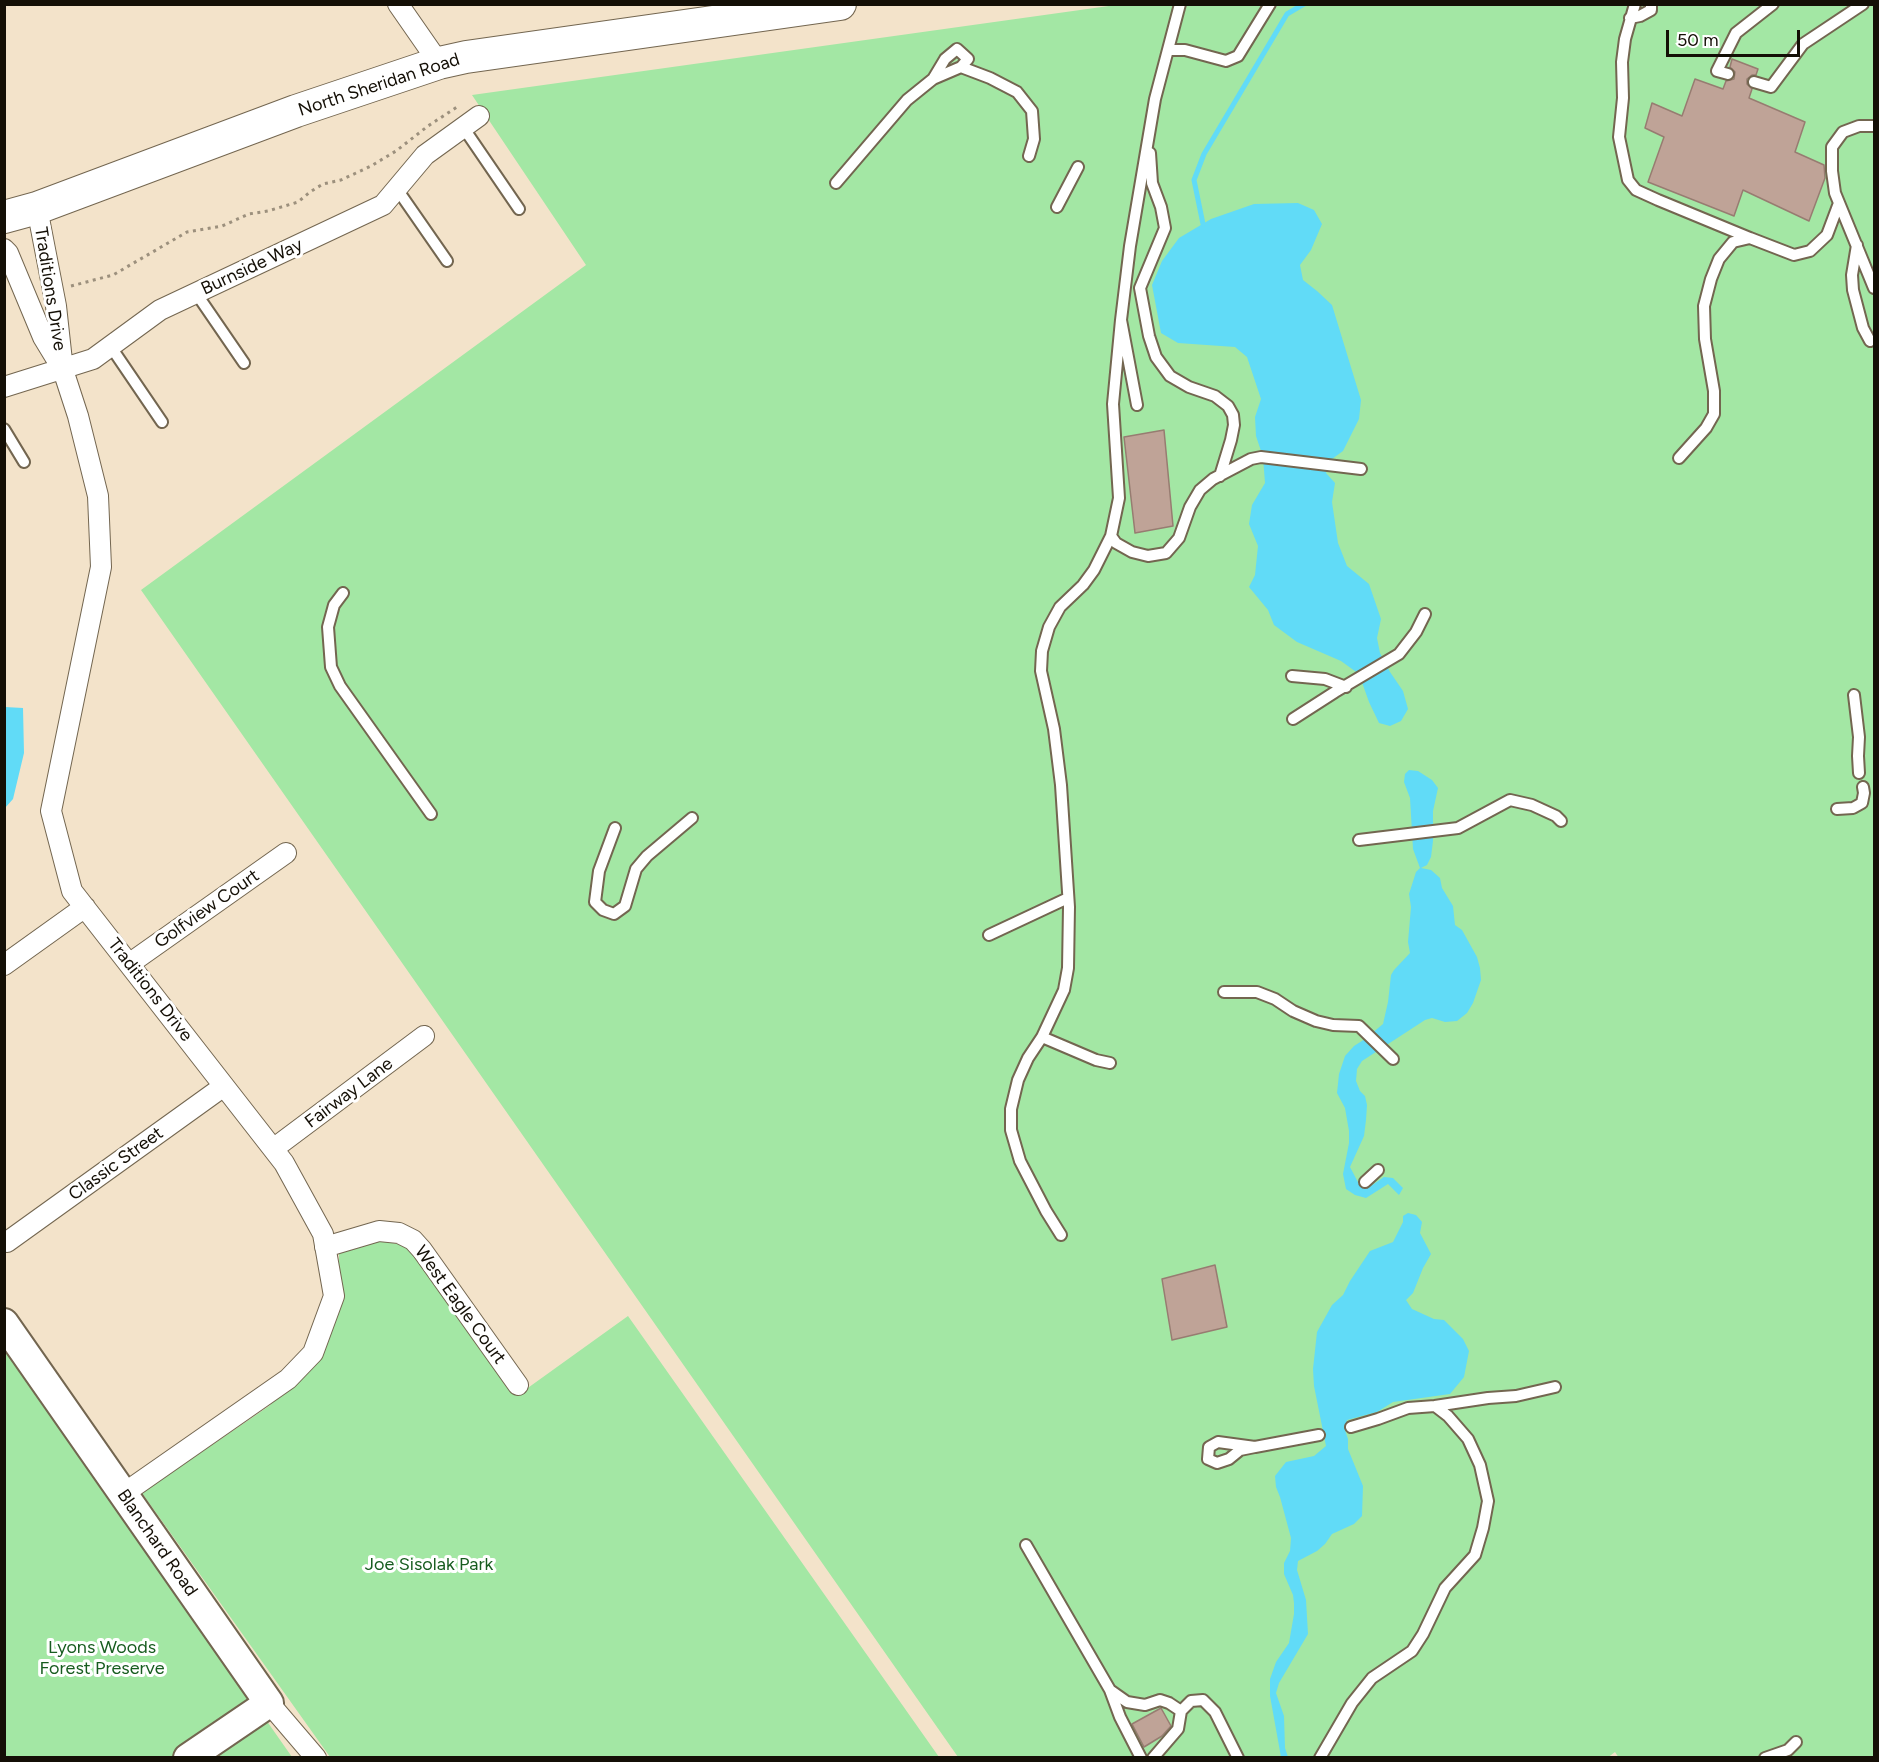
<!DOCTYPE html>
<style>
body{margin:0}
#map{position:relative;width:1879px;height:1762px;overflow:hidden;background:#f3e3ca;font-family:Figtree,sans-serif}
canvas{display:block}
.frame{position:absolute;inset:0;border:6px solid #140f06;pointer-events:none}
.scale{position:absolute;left:1666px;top:30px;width:134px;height:27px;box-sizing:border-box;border:3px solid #140f06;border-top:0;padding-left:8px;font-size:18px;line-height:21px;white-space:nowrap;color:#140f06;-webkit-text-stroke:4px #fff;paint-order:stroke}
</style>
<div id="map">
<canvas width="1879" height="1762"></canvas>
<div class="frame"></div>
<div class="scale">50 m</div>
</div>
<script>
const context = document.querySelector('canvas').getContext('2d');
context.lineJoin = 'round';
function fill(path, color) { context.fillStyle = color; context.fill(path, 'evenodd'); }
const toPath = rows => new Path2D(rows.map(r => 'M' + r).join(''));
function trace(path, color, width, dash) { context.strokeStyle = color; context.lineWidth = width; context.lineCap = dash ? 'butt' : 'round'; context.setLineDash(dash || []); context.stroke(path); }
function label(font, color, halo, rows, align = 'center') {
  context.font = font + ' Figtree,sans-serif'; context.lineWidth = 6; context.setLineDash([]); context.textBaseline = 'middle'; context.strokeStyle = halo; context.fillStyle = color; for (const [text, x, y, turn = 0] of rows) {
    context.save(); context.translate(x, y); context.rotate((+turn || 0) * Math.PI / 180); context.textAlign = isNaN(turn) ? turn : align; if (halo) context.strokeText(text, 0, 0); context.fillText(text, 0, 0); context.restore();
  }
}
const green = toPath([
 [1123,4,1874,5,1874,1757,1619,1758,1615,1752,1607,1758,958,1757,141,590,586,265,472,95],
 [376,1240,403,1245,421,1258,518,1395,628,1316,939,1757,330,1757,142,1493,269,1406,321,1349,339,1271,339,1254,348,1246],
 [5,1347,292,1757,5,1757]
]);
const water = toPath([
 [1298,203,1314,210,1322,224,1311,250,1300,265,1303,280,1317,291,1332,305,1361,400,1359,419,1343,451,1332,459,1326,473,1335,483,1332,502,1338,543,1347,566,1369,584,1381,619,1377,638,1380,653,1390,672,1403,691,1408,709,1401,721,1390,726,1379,723,1369,702,1359,674,1341,661,1297,642,1274,625,1268,610,1249,587,1255,575,1258,546,1249,524,1252,505,1265,483,1263,457,1256,436,1255,417,1261,399,1247,357,1235,347,1178,343,1161,333,1152,285,1162,261,1179,238,1211,219,1254,204],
 [5,707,23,708,24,753,13,799,5,808],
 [1409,770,1418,771,1432,780,1438,788,1433,811,1433,841,1431,857,1427,865,1421,868,1431,870,1440,878,1442,888,1453,906,1455,925,1462,930,1477,957,1480,968,1481,980,1473,1003,1467,1013,1457,1021,1445,1022,1432,1018,1425,1020,1362,1061,1357,1069,1356,1081,1360,1091,1365,1096,1367,1105,1366,1120,1364,1136,1350,1167,1360,1186,1368,1188,1384,1177,1393,1178,1403,1188,1399,1195,1388,1184,1366,1198,1355,1195,1346,1189,1343,1174,1349,1143,1349,1131,1345,1108,1337,1093,1339,1074,1345,1056,1354,1046,1365,1039,1383,1024,1388,1002,1391,975,1394,970,1410,953,1408,942,1411,907,1409,894,1416,872,1420,868,1413,849,1410,798,1404,782,1405,774],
 [1408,1213,1416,1215,1422,1222,1420,1233,1431,1254,1423,1268,1413,1293,1406,1300,1412,1309,1434,1319,1444,1320,1463,1339,1469,1351,1464,1377,1450,1394,1393,1402,1377,1412,1347,1420,1345,1430,1348,1439,1348,1449,1363,1486,1362,1516,1354,1524,1332,1534,1325,1544,1317,1551,1298,1561,1297,1570,1306,1600,1308,1634,1279,1683,1276,1693,1284,1716,1285,1748,1288,1757,1281,1757,1270,1696,1270,1679,1276,1662,1289,1643,1294,1614,1294,1603,1293,1595,1284,1574,1284,1563,1290,1551,1291,1538,1280,1497,1276,1487,1275,1476,1286,1462,1314,1456,1326,1446,1314,1386,1313,1369,1317,1332,1332,1305,1343,1295,1350,1281,1370,1251,1393,1242,1403,1222,1403,1216]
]);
const stream = toPath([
 [1203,224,1194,180,1204,154,1287,14,1304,4]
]);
const building = toPath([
 [1732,59,1758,69,1756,75,1752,75,1747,79,1747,84,1752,89,1749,98,1805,122,1795,152,1824,165,1825,178,1809,221,1743,190,1734,216,1648,182,1664,137,1645,128,1652,103,1682,116,1695,79,1723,89,1726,81,1734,79,1735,72,1730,67,1732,59],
 [1164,430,1173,526,1135,533,1124,437,1164,430],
 [1215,1265,1227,1327,1172,1340,1162,1279,1215,1265],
 [1161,1708,1171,1726,1162,1736,1144,1747,1132,1724,1161,1708]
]);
const path = toPath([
 [71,286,113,275,187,232,222,226,249,214,268,211,298,202,310,192,323,184,341,180,371,166,396,151,428,126,457,107]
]);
const lane = toPath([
 [1635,4,1625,39,1622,62,1623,98,1619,137,1628,180,1636,190,1658,200,1750,238],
 [1630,18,1640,16,1651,10,1651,4],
 [1168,50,1185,50,1226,61,1238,56,1270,4],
 [1728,74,1717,71,1736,33,1773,4],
 [933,79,945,59,957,49,968,59,961,67],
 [1754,82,1771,87,1803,44,1863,4],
 [1874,126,1859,126,1843,132,1832,147,1832,171,1835,193,1874,288],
 [463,127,519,209],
 [1150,153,1152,183,1161,207,1165,228,1140,288,1149,336,1156,357,1170,376,1189,387,1215,396,1228,406,1233,415,1234,425,1231,440,1220,476],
 [836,183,907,100,933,79,961,67,990,78,1017,92,1032,111,1034,139,1029,156],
 [397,189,447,261],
 [1057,207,1078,167],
 [1857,245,1852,275,1853,290,1863,328,1870,341],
 [196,293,244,363],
 [111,347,162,422],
 [1137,405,1121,320,1130,246,1155,99,1180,4],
 [4,429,24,462],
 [1679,458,1706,428,1714,414,1714,391,1705,339,1704,306,1711,279,1719,259,1733,242,1750,238,1794,255,1810,251,1827,235,1839,203],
 [1111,536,1116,543,1132,552,1148,556,1166,553,1179,538,1190,507,1200,490,1213,479,1251,459,1261,457,1361,469],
 [343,593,334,605,328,627,331,667,340,686,431,814],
 [1292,676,1325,679,1346,687],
 [1854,695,1859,737,1858,756,1859,773],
 [1293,719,1335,692,1399,654,1416,632,1425,614],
 [1837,809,1853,808,1862,803,1864,793,1863,787],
 [615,828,599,871,595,902,603,910,614,914,625,906,636,869,647,856,692,818],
 [1359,840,1458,828,1510,800,1532,805,1556,816,1561,821],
 [989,935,1068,898],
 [1224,992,1257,992,1275,999,1293,1011,1316,1021,1333,1025,1359,1026,1393,1059],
 [1042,1037,1096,1060,1110,1063],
 [1365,1182,1378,1170],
 [1061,1235,1046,1211,1020,1161,1011,1130,1011,1109,1018,1080,1028,1058,1042,1037,1064,990,1068,968,1069,907,1061,785,1054,729,1041,671,1042,651,1049,627,1060,607,1083,585,1094,570,1111,536,1119,498,1113,404,1121,320],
 [1435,1406,1488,1398,1516,1396,1555,1387],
 [1255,1447,1240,1450,1229,1459,1217,1463,1208,1459,1209,1447,1218,1442,1255,1447,1319,1435],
 [1026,1545,1110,1690,1127,1702,1145,1705,1160,1700,1169,1703,1181,1711],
 [1110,1690,1120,1717,1141,1758],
 [1153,1758,1178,1729,1181,1711,1191,1701,1203,1700,1215,1712,1238,1758],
 [1320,1758,1352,1703,1372,1678,1412,1651,1423,1634,1445,1588,1475,1555,1483,1528,1488,1501,1480,1465,1468,1439,1448,1416,1435,1406,1408,1408,1378,1419,1351,1427],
 [1765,1758,1788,1750,1796,1742]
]);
const street = toPath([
 [398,4,439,63],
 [37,208,56,306,63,370,78,416,98,496,101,567,51,811,72,891,284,1163,323,1234,334,1296,313,1353,288,1379,123,1494],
 [4,249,8,253,43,337,60,365],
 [4,387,93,359,160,310,383,205,425,155,479,116],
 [129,964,286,853],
 [4,965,85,907],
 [273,1149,424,1036],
 [7,1242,224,1086],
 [325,1247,379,1231,399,1233,413,1240,422,1250,518,1385],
 [269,1703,316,1758]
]);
const secondary = toPath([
 [4,1323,269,1703,188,1758]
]);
const primary = toPath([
 [4,217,37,208,296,111,439,63,466,57,840,4]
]);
const streetNames = [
 ["North Sheridan Road",379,85,-18],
 ["Burnside Way",252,267,-25],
 ["Traditions Drive",50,289,81],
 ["Golfview Court",207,909,-35],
 ["Traditions Drive",150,990,52],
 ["Fairway Lane",349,1093,-37],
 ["Classic Street",116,1164,-36],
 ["West Eagle Court",460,1305,54],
 ["Blanchard Road",157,1543,55]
];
const parkNames = [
 ["Joe Sisolak Park",429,1565],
 ["Lyons Woods",102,1648],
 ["Forest Preserve",102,1669]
];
fill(green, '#a3e7a4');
fill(water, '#61dbf7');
trace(stream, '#61dbf7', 5);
fill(building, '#bfa397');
trace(building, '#977c71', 1.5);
trace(lane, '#736650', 14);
trace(street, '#736650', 22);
trace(secondary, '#736650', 32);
trace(primary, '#736650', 34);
trace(path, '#9c907d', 3, [3, 4.5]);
trace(lane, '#fff', 10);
trace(street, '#fff', 20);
trace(secondary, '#fff', 28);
trace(primary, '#fff', 32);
label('18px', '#140f06', '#fff', streetNames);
label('18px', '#175c1f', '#fff', parkNames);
</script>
